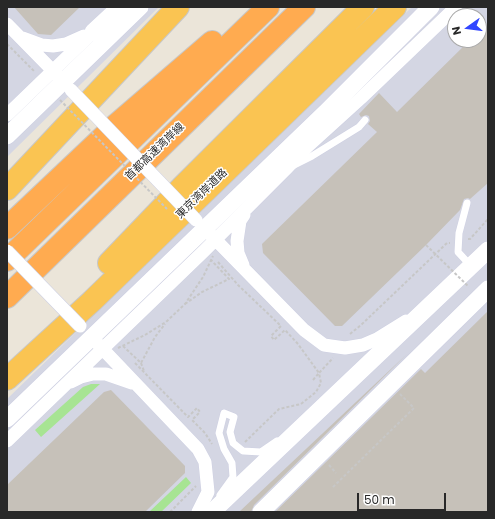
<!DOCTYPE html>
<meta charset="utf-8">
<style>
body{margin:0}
#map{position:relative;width:495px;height:519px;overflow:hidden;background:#ebe5d9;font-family:Poppins,sans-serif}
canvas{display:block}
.frame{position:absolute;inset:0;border:8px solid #282828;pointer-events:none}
.north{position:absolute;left:447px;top:8px;width:40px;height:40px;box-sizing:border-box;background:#fff;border:1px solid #a9a9a9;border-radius:50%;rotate:256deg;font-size:11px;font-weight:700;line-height:16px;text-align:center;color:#282828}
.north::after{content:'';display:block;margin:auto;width:14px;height:18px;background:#3246ff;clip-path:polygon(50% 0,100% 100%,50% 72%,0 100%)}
.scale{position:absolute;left:357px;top:493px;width:89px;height:18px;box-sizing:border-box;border:2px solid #282828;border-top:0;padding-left:5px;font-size:12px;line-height:14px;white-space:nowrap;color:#282828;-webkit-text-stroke:3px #fff;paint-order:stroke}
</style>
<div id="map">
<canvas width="495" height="519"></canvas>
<div class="frame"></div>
<div class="north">N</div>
<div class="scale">50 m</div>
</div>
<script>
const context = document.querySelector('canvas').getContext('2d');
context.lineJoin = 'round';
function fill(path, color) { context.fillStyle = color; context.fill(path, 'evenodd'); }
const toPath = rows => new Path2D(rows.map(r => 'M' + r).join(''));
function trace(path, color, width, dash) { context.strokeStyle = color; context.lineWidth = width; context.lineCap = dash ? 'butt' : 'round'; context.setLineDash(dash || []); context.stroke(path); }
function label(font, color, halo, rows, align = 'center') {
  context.font = font + ' Poppins,"Noto Sans JP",sans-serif'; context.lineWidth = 3; context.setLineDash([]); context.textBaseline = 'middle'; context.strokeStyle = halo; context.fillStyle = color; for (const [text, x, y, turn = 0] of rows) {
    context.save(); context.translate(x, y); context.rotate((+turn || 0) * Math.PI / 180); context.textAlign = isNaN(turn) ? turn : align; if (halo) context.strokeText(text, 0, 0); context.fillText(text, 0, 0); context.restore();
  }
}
const airport = toPath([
 [7,7,159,7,7,157],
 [412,7,488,7,488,512,7,512,7,399],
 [455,16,479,16,479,40,455,40]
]);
const green = toPath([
 [91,384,100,384,41,437,35,430,83,387],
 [186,477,191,483,161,512,149,512]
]);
const building = toPath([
 [14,7,80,7,51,35,38,34],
 [488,23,488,183,470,199,468,198,464,199,460,210,426,245,342,326,335,326,263,253,262,244,377,132,368,124,370,121,369,116,366,115,361,117,359,114,379,93,397,112,470,40,479,40,479,32],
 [488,311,488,512,275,512,421,369,425,373],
 [407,354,254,505,251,512,239,512],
 [111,390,185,466,185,473,145,512,7,512,7,485,104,392]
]);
const path = toPath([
 [7,44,34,71],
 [468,239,470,239,488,219],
 [218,262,238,285,281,326,271,336,274,340,285,330,298,344,319,373,313,380],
 [185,304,202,292,229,279,211,260],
 [350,334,361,325,447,243,450,243],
 [135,363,188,417,197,408,200,412,192,420,205,433,212,444],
 [141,363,144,371],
 [245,442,279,409,301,404,316,392,321,383,319,373,333,358],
 [329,465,336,473],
 [333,487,414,408,400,394],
 [170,512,196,486]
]);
const service = toPath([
 [294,165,312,156,359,127,365,120],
 [467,203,459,233,458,252,471,266],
 [220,495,233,477,232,463,224,449,219,433,224,413,234,417,230,432,233,443,243,451,261,452,277,441]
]);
const minor = toPath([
 [7,24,59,77],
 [23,38,42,45,53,46,66,44,84,36],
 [7,115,93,32],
 [210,234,304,330,324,345,345,348,363,345,377,339,406,321],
 [243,265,238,253,237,241,240,221,244,215],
 [97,343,198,449,205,462,208,492,198,512],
 [71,382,81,377,93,374,106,374,132,383],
 [7,441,205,250,285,170,307,147,361,98,456,7]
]);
const tertiary = toPath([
 [93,32,120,7],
 [7,136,140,7],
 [7,419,327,111,431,7],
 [212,512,488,250]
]);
const trunk = toPath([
 [7,189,178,7],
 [109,263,182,187,363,7],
 [7,379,92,301,395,7]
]);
const motorway = toPath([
 [7,228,117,124,212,42],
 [7,260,268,7],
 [7,297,304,7]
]);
const pathBridge = toPath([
 [60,100,167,209],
 [426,245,469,287],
 [123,346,141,363,155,337,165,324],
 [118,348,145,335,166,322,185,304,203,277,213,256]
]);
const minorBridge = toPath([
 [71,90,196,220],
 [7,251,80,326]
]);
const tertiaryBridge = toPath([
 [261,512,488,289]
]);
const streetNames = [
 ["首都高速湾岸線",155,152,-44],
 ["東京湾岸道路",202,194,-44]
];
fill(airport, '#d4d6e3');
fill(green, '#a7e493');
fill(building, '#c6c1b9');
trace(service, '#ced0e2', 8);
trace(minor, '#ced0e2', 14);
trace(tertiary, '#ced0e2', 18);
trace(trunk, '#c7c7c7', 24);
trace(motorway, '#c7c7c7', 24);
trace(path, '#c7c7c7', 2, [3, 2]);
trace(service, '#fff', 7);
trace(minor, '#fff', 13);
trace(tertiary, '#fff', 17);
trace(trunk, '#fac452', 22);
trace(motorway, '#ffab50', 22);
trace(minorBridge, '#ced0e2', 14, []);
trace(tertiaryBridge, '#ced0e2', 18, []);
trace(pathBridge, '#c7c7c7', 2, [3, 2]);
trace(minorBridge, '#fff', 13);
trace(tertiaryBridge, '#fff', 17);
label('11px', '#282828', '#fff', streetNames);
</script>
